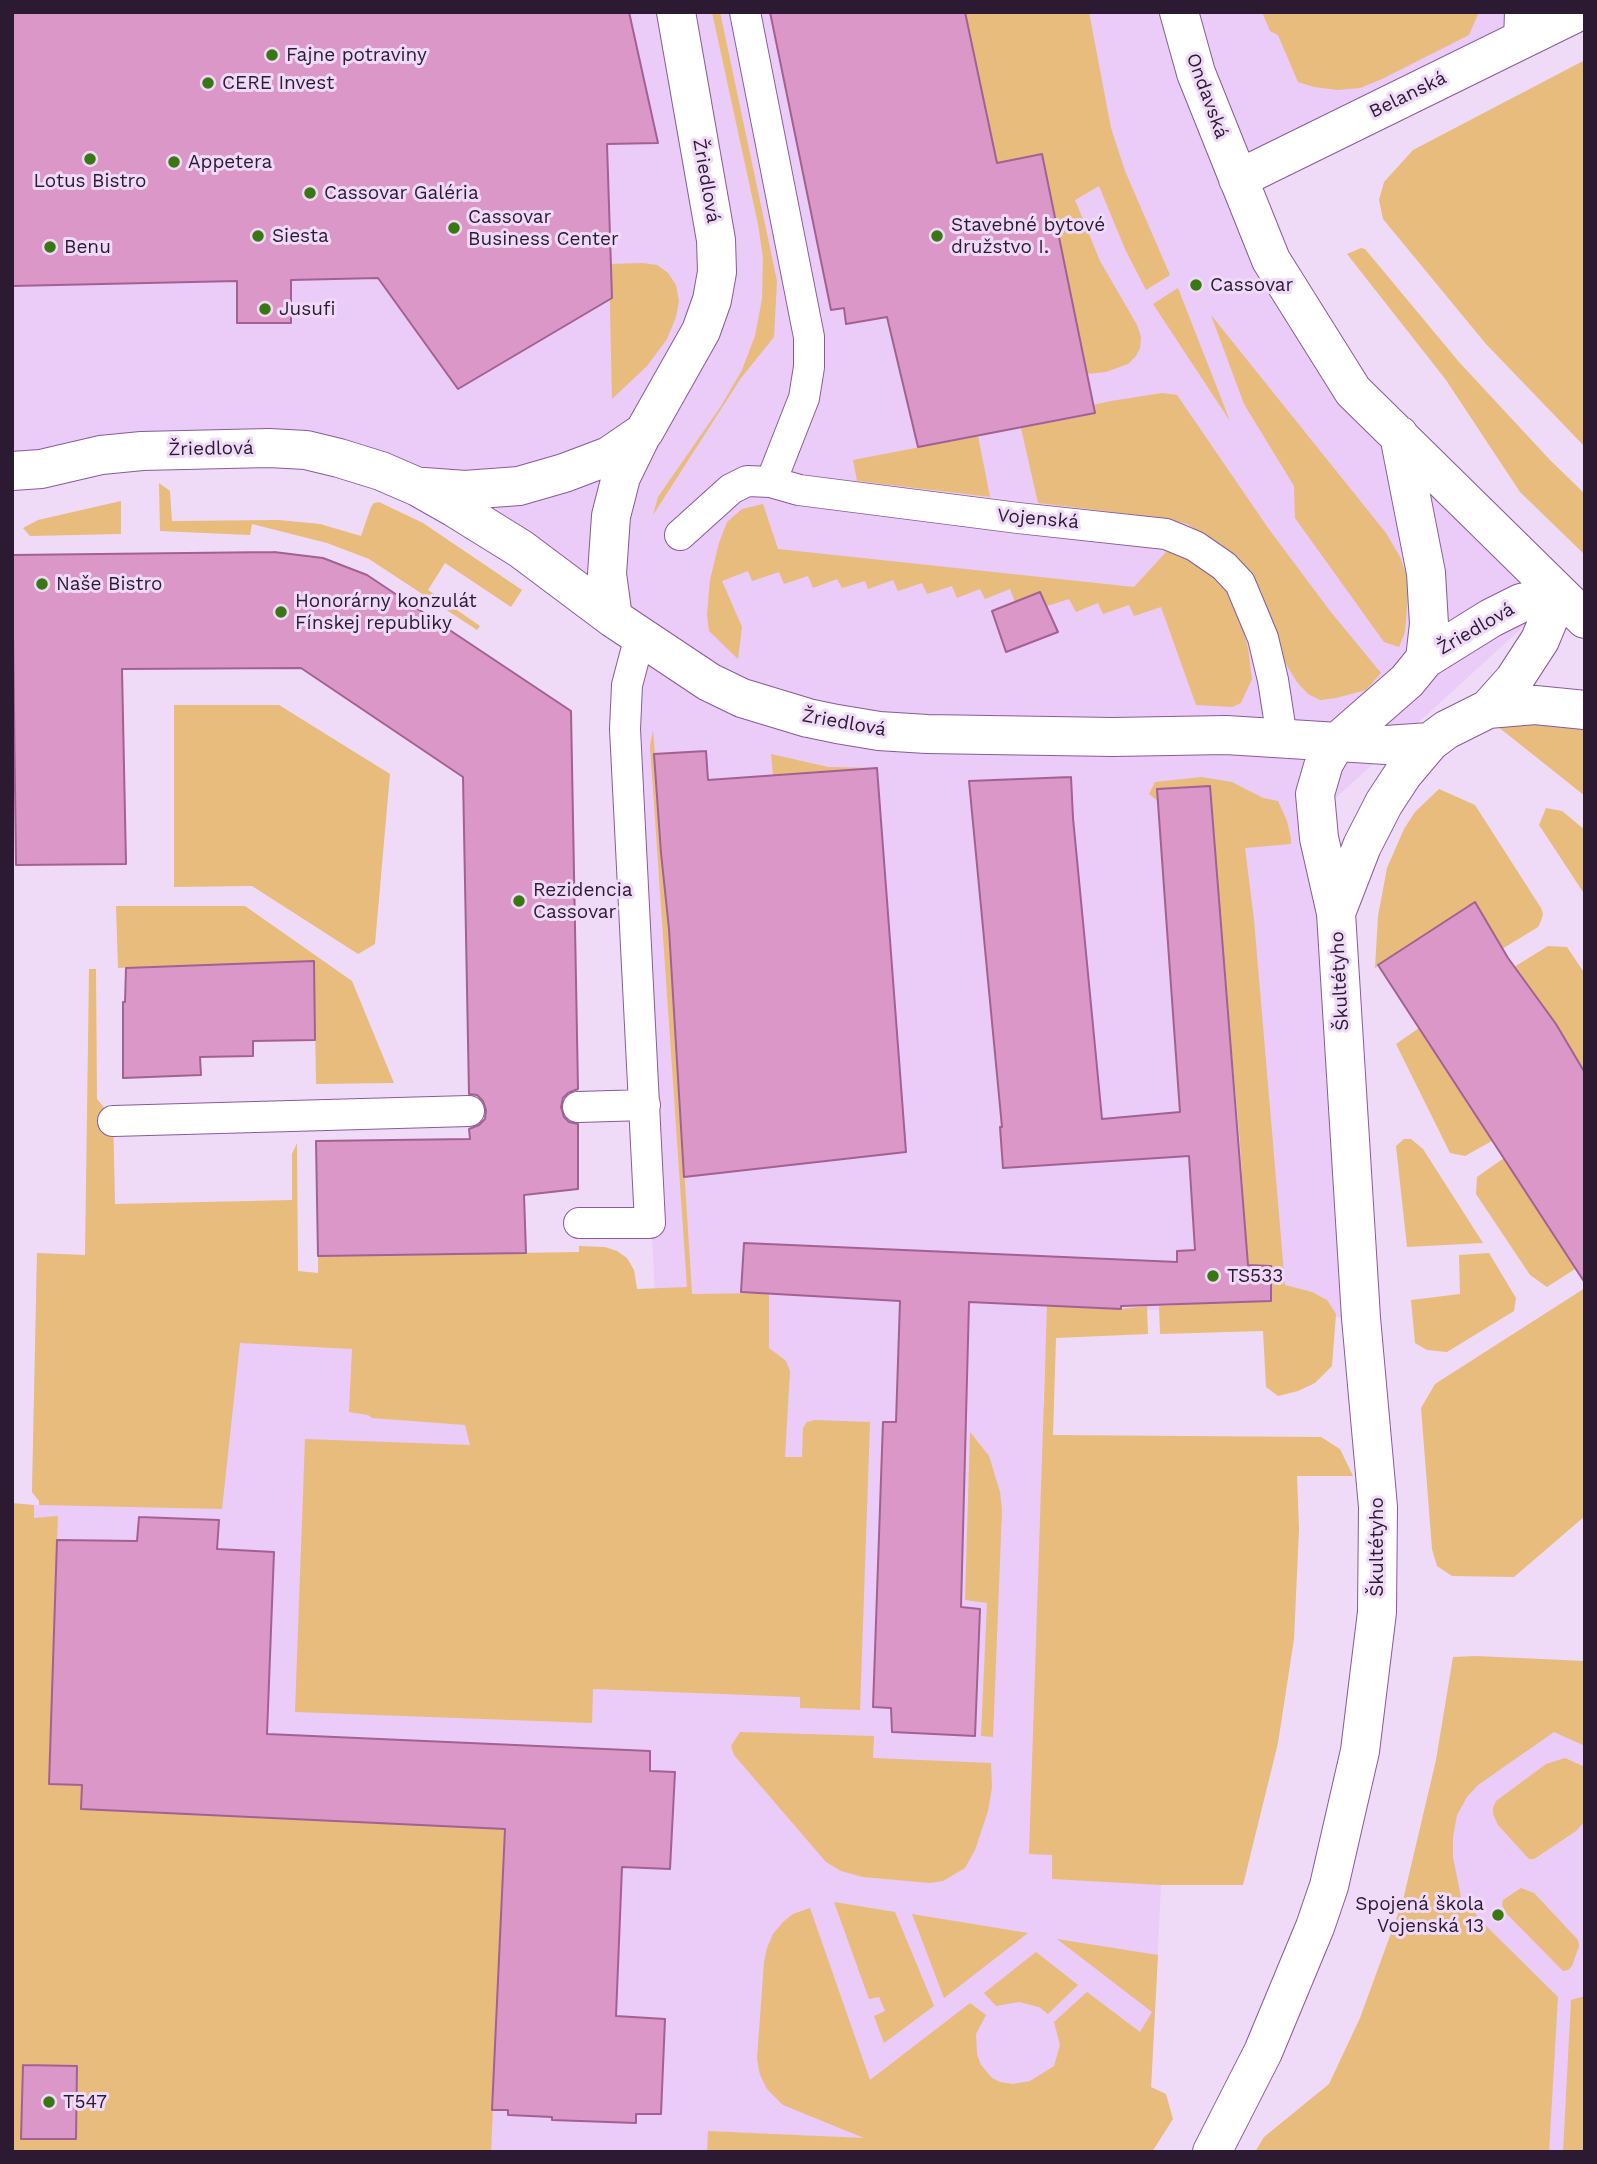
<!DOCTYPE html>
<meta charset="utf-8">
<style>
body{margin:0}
#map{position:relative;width:1597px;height:2164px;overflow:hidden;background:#efdbf7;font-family:"Work Sans",sans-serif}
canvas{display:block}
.frame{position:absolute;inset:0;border:14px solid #2c1932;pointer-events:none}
</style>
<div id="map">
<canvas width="1597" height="2164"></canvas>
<div class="frame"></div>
</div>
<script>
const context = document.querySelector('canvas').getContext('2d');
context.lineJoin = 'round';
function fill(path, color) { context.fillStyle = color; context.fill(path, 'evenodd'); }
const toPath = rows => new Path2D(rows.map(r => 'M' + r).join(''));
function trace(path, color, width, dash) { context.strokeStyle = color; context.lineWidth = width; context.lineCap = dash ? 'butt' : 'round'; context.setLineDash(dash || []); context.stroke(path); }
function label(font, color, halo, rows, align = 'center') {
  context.font = font + ' "Work Sans",sans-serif'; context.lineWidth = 6; context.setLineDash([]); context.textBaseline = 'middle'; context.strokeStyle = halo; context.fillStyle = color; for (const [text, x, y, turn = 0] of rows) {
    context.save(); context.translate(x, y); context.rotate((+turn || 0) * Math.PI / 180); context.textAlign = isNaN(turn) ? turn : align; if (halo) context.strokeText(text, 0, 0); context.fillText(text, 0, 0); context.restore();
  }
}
const built = toPath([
 [12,12,1578,12,1238,179,1368,381,1559,594,1316,816,1361,1318,1048,1306,1043,1403,1161,1885,1148,2152,709,2131,707,2152,408,2152,36,1877,33,1510,34,1505,39,1505,39,1501,32,1492,37,1253,318,1273,655,1294,625,729,640,636,339,458,12,471],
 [1585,1688,1585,2152,1343,2152,1394,2024,1431,1786]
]);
const green = toPath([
 [712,12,720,12,777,281,774,337,741,378,653,515,658,497,721,406,742,370,755,336,762,299,763,258,758,224],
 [965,12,1089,12,1111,128,1125,171,1170,275,1146,290,1125,249,1099,186,1075,200,1100,261,1137,325,1141,337,1140,348,1136,356,1128,364,1106,372,1086,374,1042,154,997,163],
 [1262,12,1479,12,1469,35,1382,79,1360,88,1338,90,1314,87,1298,82,1278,35,1270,31],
 [1585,60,1585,447,1486,344,1383,219,1379,200,1384,182,1413,150],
 [1361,248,1365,249,1459,362,1550,460,1585,494,1585,555,1520,492,1446,380,1347,254],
 [643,263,657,265,668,273,676,285,679,301,676,317,667,339,647,366,612,399,609,264],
 [1178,288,1230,421,1153,304],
 [1211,315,1386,533,1400,557,1409,582,1405,632,1399,647,1384,642,1295,518,1294,486,1244,404],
 [1162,393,1177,395,1268,528,1330,611,1381,673,1366,690,1336,698,1320,700,1308,694,1297,682,1284,661,1237,562,1213,540,1187,524,1163,518,1038,503,1021,428,1094,414,1093,405,1111,401],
 [978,436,990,497,857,481,853,460],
 [159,483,170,491,172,521,279,520,320,524,361,536,371,507,374,503,379,502,423,523,522,590,511,607,445,563,428,590,480,626,477,630,369,559,327,543,252,524,250,535,160,531],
 [121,501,121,534,30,536,23,528,38,520],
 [763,504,778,549,1134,587,1167,551,1188,559,1218,577,1228,591,1240,620,1248,648,1252,679,1241,703,1232,707,1196,705,1161,607,1134,616,1129,605,1103,614,1098,603,1076,612,1069,599,1047,606,1040,592,1015,602,1010,589,985,599,980,589,957,598,952,586,927,594,922,583,898,591,893,580,868,589,865,581,842,588,837,579,813,588,808,576,784,584,779,572,752,581,748,571,722,581,742,627,738,659,709,631,707,614,710,580,719,543,727,522,742,509],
 [174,705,279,705,390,774,375,944,358,954,252,886,174,887],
 [1563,722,1585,731,1585,796,1497,726],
 [653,730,669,929,692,1294,769,1293,769,1348,786,1361,790,1371,785,1457,802,1457,803,1428,807,1422,815,1420,870,1422,860,1710,800,1708,800,1697,593,1689,592,1723,295,1712,305,1439,470,1445,465,1425,372,1418,368,1415,349,1412,352,1349,240,1343,222,1509,39,1505,39,1501,32,1492,37,1253,85,1255,89,969,96,969,97,1099,107,1111,113,1112,115,1204,292,1200,292,1154,297,1143,298,1271,318,1273,318,1256,579,1252,579,1246,605,1247,617,1251,627,1258,634,1270,637,1289,687,1287,650,746],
 [771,754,828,767,877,768,773,775],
 [1201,777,1232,782,1263,798,1278,801,1287,821,1291,839,1291,844,1245,848,1254,920,1285,1285,1312,1292,1327,1300,1336,1314,1332,1366,1315,1383,1298,1391,1278,1396,1266,1387,1263,1331,1160,1334,1159,1306,1250,1301,1240,1143,1219,911,1159,802,1149,794,1155,782],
 [1439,789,1475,805,1541,908,1543,914,1541,921,1538,927,1502,949,1475,902,1375,968,1378,916,1387,868,1404,829,1415,812],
 [1546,808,1562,811,1585,830,1585,895,1539,825],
 [116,906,245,906,352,981,394,1083,316,1084,314,961,118,968],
 [1548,946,1567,947,1585,974,1585,1073,1514,967],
 [1419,1028,1492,1141,1465,1156,1450,1153,1396,1044],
 [1404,1139,1411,1139,1423,1149,1483,1243,1407,1247,1396,1146],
 [1504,1158,1575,1269,1547,1287,1530,1275,1476,1194,1477,1177],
 [1489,1253,1516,1298,1514,1311,1447,1352,1427,1350,1415,1343,1411,1300,1460,1294,1459,1255],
 [1585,1288,1585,1516,1514,1577,1452,1576,1437,1566,1432,1549,1421,1408,1435,1384],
 [1047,1306,1121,1309,1147,1306,1148,1334,1056,1338,1053,1435,1321,1437,1340,1449,1353,1476,1297,1476,1299,1529,1294,1639,1278,1743,1243,1885,1161,1885,1052,1879,1052,1855,1029,1854],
 [970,1432,989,1456,1000,1492,1002,1510,993,1737,981,1736,987,1603,965,1600],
 [12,1503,34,1505,34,1518,58,1516,49,1783,82,1785,81,1809,505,1829,491,2152,12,2152],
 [1476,1656,1585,1661,1585,1746,1554,1732,1478,1785,1467,1797,1457,1815,1453,1837,1453,1857,1461,1897,1487,1927,1558,1997,1549,2152,1255,2152,1264,2137,1329,2084,1360,2018,1403,1900,1436,1760,1453,1657],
 [740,1732,874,1736,873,1758,991,1763,992,1787,988,1811,975,1850,965,1868,943,1881,930,1883,863,1877,841,1871,826,1862,734,1755,731,1746],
 [1565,1758,1585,1767,1585,1821,1576,1831,1534,1859,1529,1859,1498,1825,1493,1814,1493,1808,1496,1801,1546,1764],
 [1521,1888,1534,1893,1578,1940,1579,1946,1572,1966,1568,1970,1563,1971,1507,1914,1502,1905,1503,1900],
 [834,1902,895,1912,934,2006,884,2043,874,2016,885,2011,879,1997,869,1999],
 [810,1908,870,2080,970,2003,986,2015,976,2034,977,2054,981,2065,992,2078,1000,2082,1013,2084,1030,2081,1054,2066,1060,2045,1054,2022,1087,1992,1140,2032,1152,2012,1057,1939,1158,1955,1151,2087,1166,2094,1173,2119,1152,2152,707,2152,708,2131,864,2138,783,2105,767,2089,760,2075,757,2059,764,1962,767,1948,773,1934,783,1922,793,1914],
 [912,1914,1028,1933,944,1998],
 [1036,1952,1078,1985,1048,2014,1039,2007,1019,2002,996,2006,984,1993],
 [1585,1996,1585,2152,1563,2152,1571,2000]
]);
const building = toPath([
 [12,12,629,12,658,143,607,144,612,298,458,389,378,278,291,280,291,323,237,323,237,281,12,286,12,12],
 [770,12,965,12,997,163,1042,154,1095,413,918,447,887,317,846,324,844,308,831,310,770,12],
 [274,552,323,558,367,575,571,711,578,1089,568,1093,563,1098,561,1107,564,1117,569,1122,578,1124,578,1189,524,1195,526,1253,318,1256,316,1141,470,1139,469,1129,479,1125,485,1119,486,1110,483,1101,477,1095,469,1094,463,777,301,668,122,669,126,864,16,865,12,555,274,552],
 [1040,592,1058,632,1006,652,992,611,1040,592],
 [706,751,708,780,877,768,906,1152,684,1177,669,929,661,853,654,754,706,751],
 [1071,777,1073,818,1102,1119,1180,1112,1157,789,1210,786,1248,1265,1271,1266,1271,1301,1121,1306,1121,1309,969,1302,961,1607,980,1609,975,1736,892,1732,891,1708,873,1707,883,1422,896,1422,900,1301,741,1292,744,1243,1177,1262,1177,1251,1195,1250,1189,1156,1003,1168,1000,1127,1002,1127,969,781,1071,777],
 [1475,902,1508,958,1556,1024,1585,1073,1585,1283,1378,965,1475,902],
 [314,961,315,1040,253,1041,253,1056,200,1057,201,1075,123,1078,123,1002,125,1002,126,968,314,961],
 [139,1517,219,1520,217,1549,274,1552,267,1734,650,1751,650,1771,675,1772,670,1869,622,1867,616,2016,665,2019,661,2114,636,2114,636,2123,552,2120,552,2117,508,2115,508,2110,492,2110,505,1829,81,1809,82,1785,49,1784,57,1540,137,1541,139,1517],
 [23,2065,77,2066,76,2139,21,2139,23,2065]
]);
const lane = toPath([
 [745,12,809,337,809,367,804,398,771,482],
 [1519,41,1520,12],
 [680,535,731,489,747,481,771,482,799,490,1018,518,1166,534,1195,546,1224,566,1240,583,1263,638,1273,680,1282,738],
 [578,1107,645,1105],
 [113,1121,469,1111],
 [579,1223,650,1223,625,729,627,685,640,636]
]);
const street = toPath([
 [1179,12,1196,73,1271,260,1353,391,1585,619],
 [1238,179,1578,12],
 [1399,435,1426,573,1429,624,1425,659],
 [12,471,41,469,101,455,142,451,269,448,306,450,339,458,381,471,418,487,455,508,521,549,613,618,709,682,742,698,808,718,837,724,879,731,927,734,1113,737,1226,735,1386,745,1430,742],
 [424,487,465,490,519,486,564,473,609,456,644,432,701,331,712,300,717,272,716,240,676,12],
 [613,618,607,574,611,516,621,477,642,434],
 [1488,709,1535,705,1585,710],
 [1336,913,1362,846,1384,803,1403,774,1430,742,1446,730,1488,709,1514,680,1540,640,1559,594],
 [1212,2152,1263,2052,1315,1927,1329,1886,1360,1751,1377,1612,1378,1507,1361,1318,1336,913,1319,838,1315,794,1324,763,1336,743,1407,681,1425,659,1491,618,1521,603,1559,594]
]);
const markers = [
 [272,55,7,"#397712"],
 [208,83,7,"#397712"],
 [90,159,7,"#397712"],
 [174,162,7,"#397712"],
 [310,193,7,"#397712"],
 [454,228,7,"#397712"],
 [258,236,7,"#397712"],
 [937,236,7,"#397712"],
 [50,247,7,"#397712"],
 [1196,285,7,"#397712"],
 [265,309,7,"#397712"],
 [42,584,7,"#397712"],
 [281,612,7,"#397712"],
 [519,901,7,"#397712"],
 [1213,1276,7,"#397712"],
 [1498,1915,7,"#397712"],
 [49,2102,7,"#397712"]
];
const poiNames = [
 ["Fajne potraviny",286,55],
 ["CERE Invest",222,83],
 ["Appetera",188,162],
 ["Lotus Bistro",90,181,"center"],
 ["Cassovar Galéria",324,193],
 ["Cassovar",468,217],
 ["Business Center",468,239],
 ["Stavebné bytové",951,225],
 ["družstvo I.",951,247],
 ["Siesta",272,236],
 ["Benu",64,247],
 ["Cassovar",1210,285],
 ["Jusufi",279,309],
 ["Naše Bistro",56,584],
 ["Honorárny konzulát",295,601],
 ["Fínskej republiky",295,623],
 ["Rezidencia",533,890],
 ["Cassovar",533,912],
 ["TS533",1227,1276],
 ["Spojená škola",1484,1904,"right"],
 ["Vojenská 13",1484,1926,"right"],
 ["T547",63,2102]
];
const streetNames = [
 ["Belanská",1408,95,-26],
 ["Ondavská",1207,96,70],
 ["Žriedlová",706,181,80],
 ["Žriedlová",211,449,-1],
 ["Vojenská",1038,519,5],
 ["Žriedlová",1476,629,-30],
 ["Žriedlová",844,723,10],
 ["Škultétyho",1340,981,-93],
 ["Škultétyho",1377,1547,-90]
];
fill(built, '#ebcbf7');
fill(green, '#e7bc7c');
fill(building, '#dc97c9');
trace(building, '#a26192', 2);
trace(lane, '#885b98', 32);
trace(street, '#885b98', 40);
trace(lane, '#fff', 30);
trace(street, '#fff', 38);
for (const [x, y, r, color] of markers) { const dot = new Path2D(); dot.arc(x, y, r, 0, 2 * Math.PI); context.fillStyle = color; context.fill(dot); trace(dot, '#efdbf7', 2.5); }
label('19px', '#2c1932', '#efdbf7', poiNames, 'left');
label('19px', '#2c1932', '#efdbf7', streetNames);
</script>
